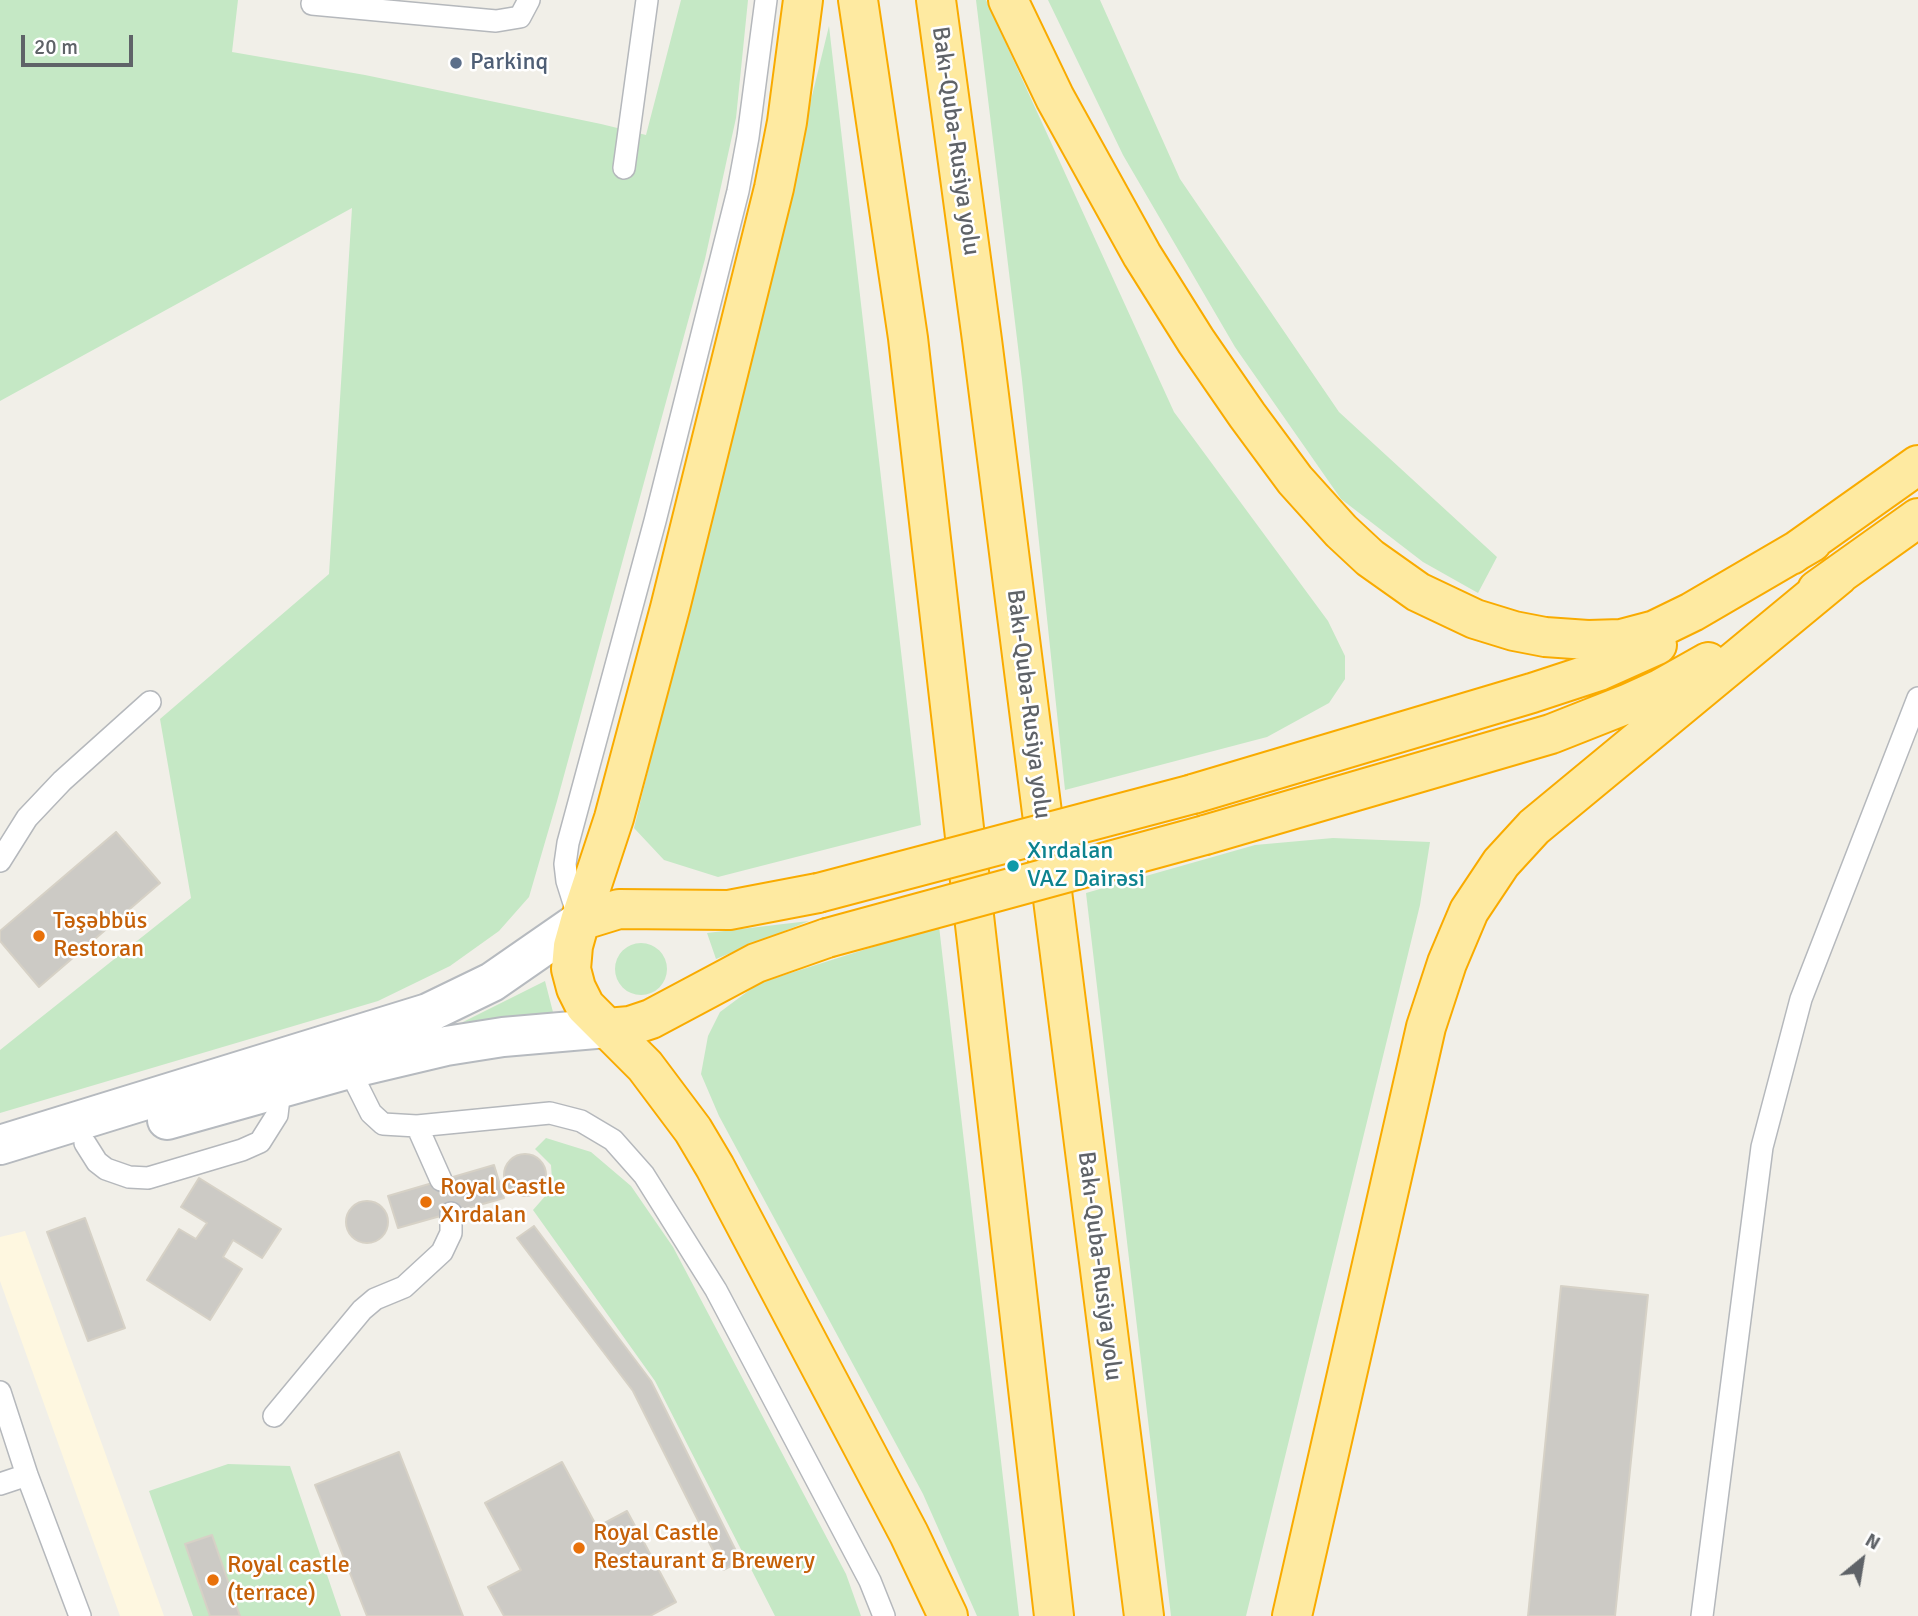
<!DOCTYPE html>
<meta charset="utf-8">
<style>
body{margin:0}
#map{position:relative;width:1918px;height:1616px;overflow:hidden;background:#f1efe8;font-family:Signika,sans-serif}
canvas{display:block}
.north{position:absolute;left:1827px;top:1525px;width:70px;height:70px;-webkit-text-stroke:5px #fff;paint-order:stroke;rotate:30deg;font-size:19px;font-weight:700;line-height:28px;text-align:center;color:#5f6368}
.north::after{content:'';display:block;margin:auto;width:24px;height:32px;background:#5f6368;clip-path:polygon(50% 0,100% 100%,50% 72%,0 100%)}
.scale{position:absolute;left:21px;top:35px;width:112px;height:32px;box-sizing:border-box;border:4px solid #5f6368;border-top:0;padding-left:9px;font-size:21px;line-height:24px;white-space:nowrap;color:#5f6368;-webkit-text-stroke:5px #fff;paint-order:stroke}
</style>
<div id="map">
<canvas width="1918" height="1616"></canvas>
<div class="north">N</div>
<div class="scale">20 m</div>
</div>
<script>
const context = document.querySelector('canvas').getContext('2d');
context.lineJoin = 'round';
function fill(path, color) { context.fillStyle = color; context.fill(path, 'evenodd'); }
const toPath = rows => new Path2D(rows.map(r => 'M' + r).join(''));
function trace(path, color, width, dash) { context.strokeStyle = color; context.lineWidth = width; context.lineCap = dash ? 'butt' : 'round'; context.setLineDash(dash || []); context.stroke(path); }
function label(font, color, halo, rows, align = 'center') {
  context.font = font + ' Signika,sans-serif'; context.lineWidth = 5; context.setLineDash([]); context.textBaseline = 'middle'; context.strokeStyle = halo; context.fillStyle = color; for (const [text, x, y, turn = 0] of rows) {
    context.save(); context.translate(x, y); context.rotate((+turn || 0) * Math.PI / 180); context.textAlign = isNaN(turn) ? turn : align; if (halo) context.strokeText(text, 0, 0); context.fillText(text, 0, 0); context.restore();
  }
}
const commercial = toPath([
 [25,1231,164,1616,120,1616,0,1281,0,1237]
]);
const green = toPath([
 [0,0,238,0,232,52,365,75,601,124,646,135,681,0,748,0,736,118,705,259,557,801,529,897,499,931,450,966,378,1001,0,1113,0,1050,191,898,160,719,329,574,352,208,0,401],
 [976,0,986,0,1174,412,1328,621,1345,656,1345,679,1329,703,1267,737,1065,790,1022,380],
 [1048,0,1100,0,1180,179,1339,412,1497,557,1478,593,1423,562,1341,499,1235,347,1123,155],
 [829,26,921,825,718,877,664,860,634,828],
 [1333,838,1430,842,1420,905,1246,1616,1171,1616,1086,893,1255,845],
 [809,921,716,959,707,933],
 [939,926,1019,1616,977,1616,923,1494,719,1116,701,1074,708,1036,720,1012,759,983],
 '615 969a26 26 0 1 1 52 0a26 26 0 1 1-52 0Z',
 [545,981,554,1016,463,1022],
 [546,1138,591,1152,631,1186,673,1247,846,1574,861,1616,775,1616,655,1381,533,1210,547,1194,552,1180,551,1165,535,1149],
 [228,1464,290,1466,341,1616,193,1616,149,1491]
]);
const building = toPath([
 [116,832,160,883,39,987,0,941,0,931,116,832],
 '504 1175a21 21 0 1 1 42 0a21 21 0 1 1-42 0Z',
 [494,1165,504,1198,398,1228,388,1196,494,1165],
 [199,1178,281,1229,262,1258,233,1240,223,1257,242,1269,210,1320,147,1280,179,1229,196,1239,207,1223,181,1207,199,1178],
 '346 1222a21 21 0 1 1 42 0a21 21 0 1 1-42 0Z',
 [85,1218,125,1328,88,1341,47,1232,85,1218],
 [534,1226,651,1381,741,1561,723,1570,633,1391,517,1238,534,1226],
 [1561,1286,1648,1295,1615,1616,1528,1616,1561,1286],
 [399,1452,463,1616,367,1616,315,1485,399,1452],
 [562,1462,597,1527,627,1511,676,1602,650,1616,504,1616,488,1587,521,1570,485,1503,562,1462],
 [212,1535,240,1616,210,1616,185,1544,212,1535]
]);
const service = toPath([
 [312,4,496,21,520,17,529,0],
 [624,168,647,0],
 [0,861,27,818,62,781,150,702],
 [579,919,567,881,565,864,568,843,655,521,738,191,748,137,766,0],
 [349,1069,371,1113,383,1124,417,1126,550,1113,581,1121,613,1140,644,1175,716,1290,870,1581,884,1616],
 [417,1126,441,1180],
 [85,1143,97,1162,106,1169,129,1177,148,1178,242,1150,260,1142,277,1115,280,1089],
 [0,1392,27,1475,80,1616],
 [274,1416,362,1310,375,1299,404,1287,442,1252,451,1233,451,1213],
 [0,1484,27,1475],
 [1702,1616,1762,1147,1801,999,1918,698]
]);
const secondary = toPath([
 [167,1120,349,1069,446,1046,503,1037,607,1028],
 [0,1145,428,1013,492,982,580,921]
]);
const trunk = toPath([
 [803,0,787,122,774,188,670,608,614,818,580,921,573,946,571,969,576,988,585,1006,645,1066,693,1130,715,1167,909,1534,948,1616],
 [858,0,908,338,1054,1616],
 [936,0,982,340,1144,1616],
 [1008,0,1055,98,1142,255,1196,341,1247,415,1295,480,1341,531,1370,558,1418,592,1475,619,1514,631,1545,637,1588,640,1621,639,1655,630,1692,612,1812,542],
 [1791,555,1918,465],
 [1817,590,1918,518],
 [1193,794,1532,693,1599,671,1657,645],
 [1205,835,1551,734,1627,704,1660,689,1708,662],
 [580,921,619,909,729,910,818,893],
 [607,1028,630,1026,651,1019,756,963,827,938],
 [1292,1616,1426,1027,1447,963,1469,911,1501,863,1534,827,1839,575]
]);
const trunkBridge = toPath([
 [818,893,1193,794],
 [827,938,1205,835]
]);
const markers = [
 [456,63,7,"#5c6f8a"],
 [1013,866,7,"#0f9aa8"],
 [39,936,7,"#e8710a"],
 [426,1202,7,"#e8710a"],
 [579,1548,7,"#e8710a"],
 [213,1580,7,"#e8710a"]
];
const serviceNames = [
 ["Parkinq",470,63]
];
const streetNames = [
 ["Bakı-Quba-Rusiya yolu",955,141,82],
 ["Bakı-Quba-Rusiya yolu",1028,704,83],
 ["Bakı-Quba-Rusiya yolu",1099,1266,83]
];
const cultureNames = [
 ["Xırdalan",1027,852],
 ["VAZ Dairəsi",1027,880]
];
const foodNames = [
 ["Təşəbbüs",53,922],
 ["Restoran",53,950],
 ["Royal Castle",440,1188],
 ["Xırdalan",440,1216],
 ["Royal Castle",593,1534],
 ["Restaurant & Brewery",593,1562],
 ["Royal castle",227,1566],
 ["(terrace)",227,1594]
];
fill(commercial, '#fef7e0');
fill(green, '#c5e8c5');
fill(building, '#cccac5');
trace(building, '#d6d1c6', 2);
trace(service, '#b5b8bc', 24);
trace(secondary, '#b6babf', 42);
trace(trunk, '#f9ab00', 42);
trace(service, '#fff', 21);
trace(secondary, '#fff', 38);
trace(trunk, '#feeaa1', 38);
trace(trunkBridge, '#f9ab00', 42, []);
trace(trunkBridge, '#feeaa1', 38);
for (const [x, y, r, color] of markers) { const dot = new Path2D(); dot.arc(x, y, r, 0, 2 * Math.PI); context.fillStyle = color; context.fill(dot); trace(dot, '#fff', 2.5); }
label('24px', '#4e5e75', '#fff', serviceNames, 'left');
label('24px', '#5f6368', '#fff', streetNames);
label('24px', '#0d838f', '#fff', cultureNames, 'left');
label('24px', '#c56008', '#fff', foodNames, 'left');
</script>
